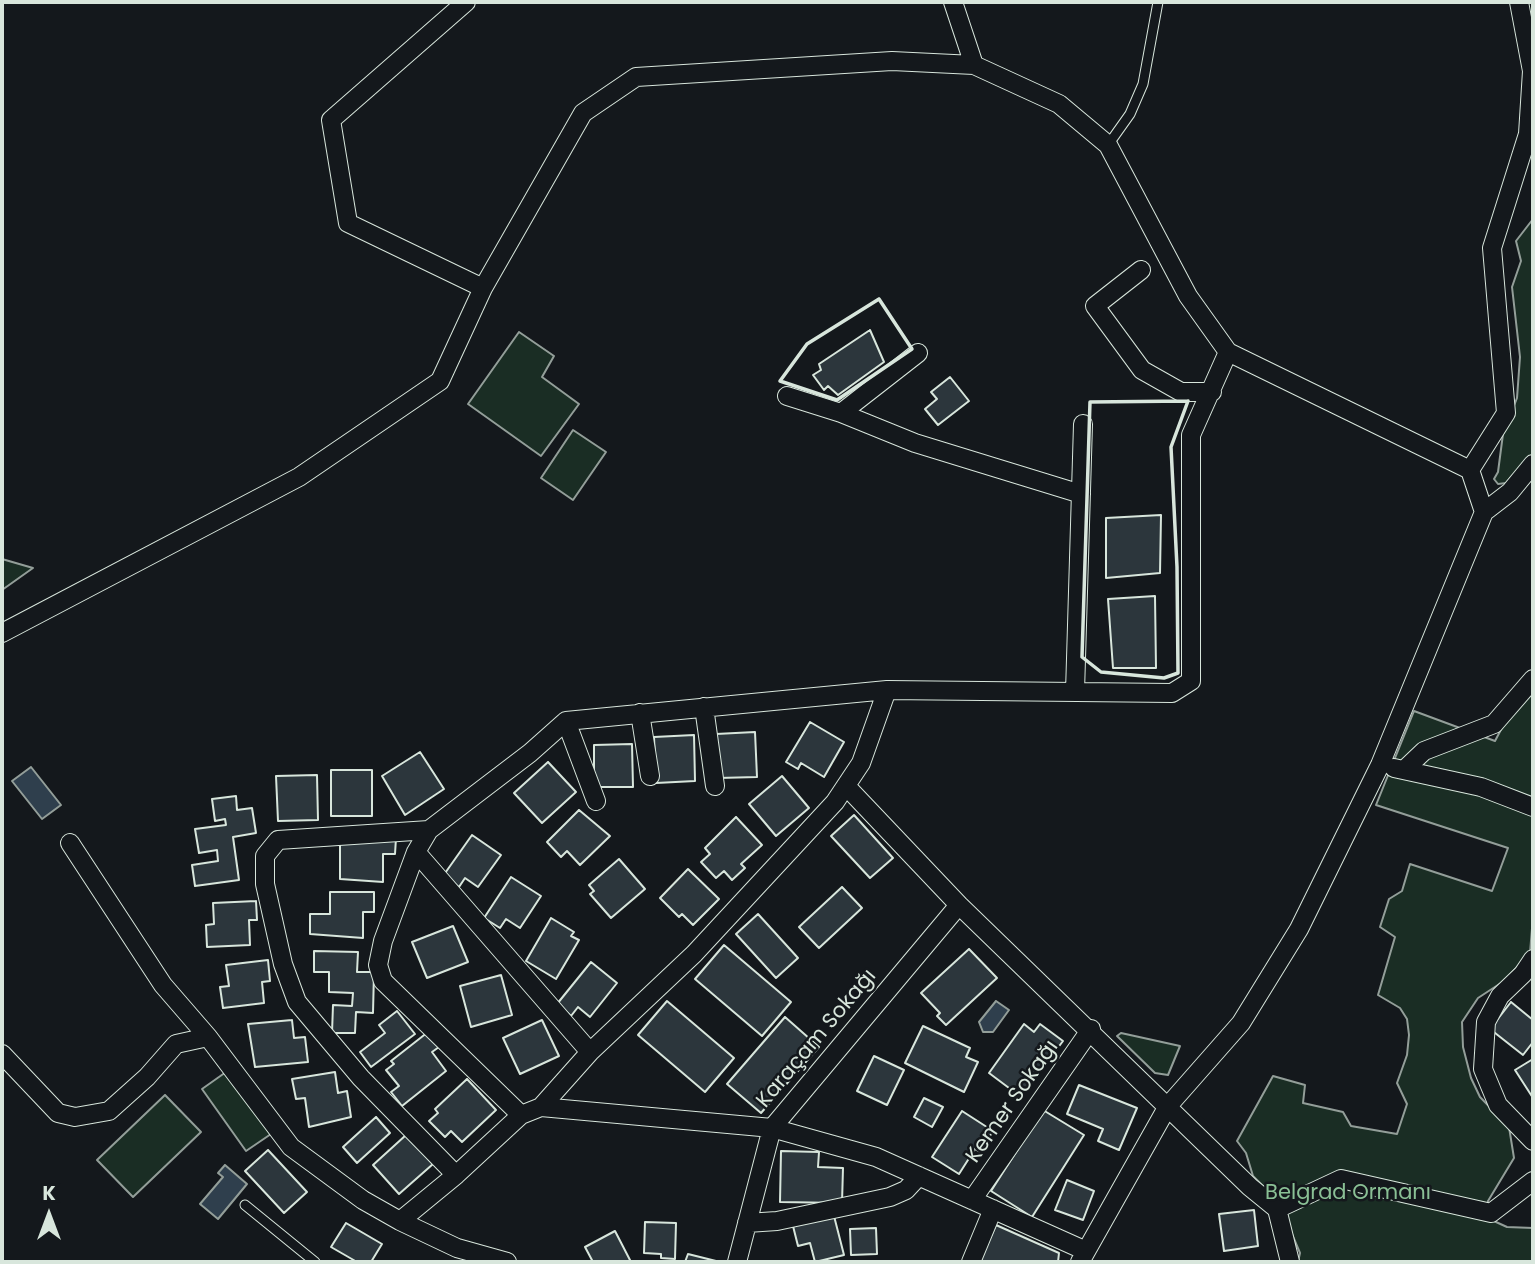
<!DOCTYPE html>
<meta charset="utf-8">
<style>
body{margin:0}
#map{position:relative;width:1535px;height:1264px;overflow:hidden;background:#14181c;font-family:Poppins,sans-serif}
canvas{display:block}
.frame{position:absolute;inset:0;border:4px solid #d8e6dc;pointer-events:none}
.north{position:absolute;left:14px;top:1180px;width:70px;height:70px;-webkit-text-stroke:5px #14181c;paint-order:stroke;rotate:0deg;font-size:19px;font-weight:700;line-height:28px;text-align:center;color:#d8e6dc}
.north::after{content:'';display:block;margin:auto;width:24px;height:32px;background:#d8e6dc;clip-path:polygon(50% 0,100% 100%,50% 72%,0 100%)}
</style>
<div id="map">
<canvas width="1535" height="1264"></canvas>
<div class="frame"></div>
<div class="north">K</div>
</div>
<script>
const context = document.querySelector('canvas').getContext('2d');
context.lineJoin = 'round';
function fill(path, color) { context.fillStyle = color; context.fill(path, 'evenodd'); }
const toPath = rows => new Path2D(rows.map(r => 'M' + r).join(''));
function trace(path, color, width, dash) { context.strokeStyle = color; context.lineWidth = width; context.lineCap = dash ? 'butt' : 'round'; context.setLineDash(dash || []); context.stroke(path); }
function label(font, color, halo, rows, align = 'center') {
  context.font = font + ' Poppins,sans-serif'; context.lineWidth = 5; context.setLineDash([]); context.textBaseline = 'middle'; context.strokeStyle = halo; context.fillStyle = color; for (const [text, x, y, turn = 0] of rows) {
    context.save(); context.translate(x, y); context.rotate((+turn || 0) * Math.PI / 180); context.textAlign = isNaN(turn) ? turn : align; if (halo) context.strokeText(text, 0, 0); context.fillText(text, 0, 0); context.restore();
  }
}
const green = toPath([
 [1533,219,1533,455,1520,474,1513,475,1506,483,1498,484,1494,479,1498,472,1503,434,1517,398,1520,357,1512,287,1521,261,1516,241,1533,219],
 [519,332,554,356,542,377,579,404,541,456,468,404,519,332],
 [573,430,606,452,573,500,541,478,573,430],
 [2,559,33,568,2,590,2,559],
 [1533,692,1533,916,1530,953,1504,981,1478,998,1462,1022,1463,1047,1471,1078,1480,1097,1509,1127,1514,1158,1488,1201,1485,1217,1507,1227,1533,1228,1533,1262,1298,1262,1300,1253,1278,1201,1253,1176,1246,1153,1237,1141,1273,1076,1305,1085,1303,1103,1343,1112,1351,1126,1397,1134,1407,1104,1397,1083,1407,1055,1409,1035,1407,1019,1400,1008,1378,995,1395,937,1380,927,1389,899,1402,891,1410,864,1492,891,1508,848,1376,805,1414,711,1495,741,1516,701,1533,692],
 [1121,1033,1180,1046,1168,1075,1155,1073,1117,1036,1121,1033],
 [226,1072,271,1134,246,1151,202,1089,226,1072],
 [165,1095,201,1132,133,1197,97,1160,165,1095]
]);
const water = toPath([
 [31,767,61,805,42,819,12,781,31,767],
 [996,1001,1009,1010,993,1032,983,1032,979,1022,996,1001],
 [225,1165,247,1184,218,1219,200,1204,223,1177,218,1173,225,1165]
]);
const building = toPath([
 [870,330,884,362,838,395,828,386,824,390,813,375,821,370,819,364,870,330],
 [950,377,969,401,938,425,925,409,937,399,931,392,950,377],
 [1161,515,1160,573,1106,578,1106,518,1161,515],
 [1155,596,1156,668,1113,668,1108,599,1155,596],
 [810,722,844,742,824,777,801,763,798,769,786,762,810,722],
 [755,732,757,777,718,778,716,734,755,732],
 [694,735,695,781,656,783,654,737,694,735],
 [632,744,633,787,594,787,594,745,632,744],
 [420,752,444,789,405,815,382,776,420,752],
 [548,762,576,792,542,823,514,793,548,762],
 [331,770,372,770,372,816,331,816,331,770],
 [317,775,318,820,278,821,276,776,317,775],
 [782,776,809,808,776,836,749,804,782,776],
 [236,796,237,810,252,808,256,833,233,837,239,880,195,886,192,865,218,861,217,850,199,853,195,829,226,825,225,819,215,821,212,799,236,796],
 [579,810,610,836,580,865,567,851,561,857,547,842,579,810],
 [854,815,893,858,870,878,831,836,854,815],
 [736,817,762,845,741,864,745,868,732,880,724,871,716,878,701,862,710,854,705,848,736,817],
 [472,835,501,855,478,887,465,878,459,887,443,876,472,835],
 [396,838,395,854,383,854,383,882,340,879,340,842,396,838],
 [619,859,645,889,611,918,590,894,594,891,589,885,619,859],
 [688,869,719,899,693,925,682,914,679,917,660,898,688,869],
 [511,877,541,896,520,928,506,919,500,928,484,918,511,877],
 [842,887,862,908,819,948,799,927,842,887],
 [330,892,374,892,374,912,363,912,363,938,310,934,310,914,330,914,330,892],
 [256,901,257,920,249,920,250,945,207,947,206,925,214,924,213,903,256,901],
 [758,914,798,958,776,978,736,934,758,914],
 [551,918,574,932,571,936,579,940,556,979,526,961,551,918],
 [453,926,468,962,427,978,412,942,453,926],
 [724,945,791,1002,762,1036,695,979,724,945],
 [969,949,997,978,946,1025,937,1016,940,1013,921,993,969,949],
 [314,951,358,952,357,972,374,972,373,1013,356,1012,355,1033,332,1033,333,1005,352,1006,353,993,329,992,329,972,314,972,314,951],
 [268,960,270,981,262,982,264,1003,223,1008,220,987,229,986,226,965,268,960],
 [591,962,617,983,590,1017,578,1007,571,1016,557,1004,591,962],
 [501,975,512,1015,471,1027,460,986,501,975],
 [667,1001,734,1058,705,1092,638,1035,667,1001],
 [1511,1002,1533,1020,1533,1042,1523,1055,1490,1029,1511,1002],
 [397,1011,415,1034,371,1067,360,1052,385,1033,379,1025,397,1011],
 [785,1017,819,1047,761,1113,727,1084,785,1017],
 [292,1020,294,1038,305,1037,308,1062,255,1067,248,1024,292,1020],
 [542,1020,559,1056,520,1074,503,1038,542,1020],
 [1024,1024,1034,1032,1040,1024,1063,1041,1021,1097,989,1073,1024,1024],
 [923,1026,970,1048,966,1057,978,1062,964,1092,905,1063,923,1026],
 [428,1032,439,1047,432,1052,446,1071,402,1106,391,1092,399,1086,386,1070,394,1064,391,1061,428,1032],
 [874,1056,904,1070,887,1105,857,1091,874,1056],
 [1533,1059,1533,1098,1515,1070,1533,1059],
 [335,1072,338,1093,347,1091,351,1117,309,1127,305,1098,296,1099,292,1079,335,1072],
 [467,1079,496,1110,462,1142,451,1131,445,1137,429,1121,438,1113,435,1109,467,1079],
 [1079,1085,1137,1108,1119,1150,1098,1141,1103,1129,1067,1114,1079,1085],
 [924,1098,943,1107,932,1127,914,1117,924,1098],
 [1043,1110,1084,1135,1032,1217,991,1191,1043,1110],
 [962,1111,993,1131,980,1152,975,1149,959,1174,932,1157,962,1111],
 [376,1117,390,1133,357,1163,343,1147,376,1117],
 [406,1135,433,1164,399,1194,373,1165,406,1135],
 [268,1150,307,1192,284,1213,245,1171,268,1150],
 [781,1151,819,1152,818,1167,843,1168,842,1203,780,1202,781,1151],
 [1067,1180,1094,1191,1083,1220,1055,1210,1067,1180],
 [1254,1210,1258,1246,1224,1251,1219,1214,1254,1210],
 [834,1216,844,1255,815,1262,810,1243,798,1246,793,1226,834,1216],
 [645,1222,676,1223,675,1259,661,1258,661,1254,644,1253,645,1222],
 [346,1223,382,1244,371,1262,357,1262,331,1247,346,1223],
 [996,1225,1059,1253,1058,1262,979,1262,996,1225],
 [876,1228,877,1254,851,1255,850,1229,876,1228],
 [615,1231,631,1262,593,1262,585,1247,615,1231],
 [688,1254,720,1262,685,1262,688,1254]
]);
const service = toPath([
 [1108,145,1130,114,1143,84,1158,2],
 [245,1205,315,1262]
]);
const minor = toPath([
 [466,2,331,120,348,223,483,288],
 [953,2,974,65],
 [1141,270,1095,306,1142,370,1181,392,1212,392],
 [787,396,841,413,915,443,1081,494],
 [841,413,918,353],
 [1470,470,1506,413,1492,248,1528,134,1532,71,1519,2],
 [1484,512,1510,492,1533,464],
 [2,633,299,477,440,381,483,288,583,113,636,77,892,61,974,65,1059,104,1108,145,1188,296,1228,352,1470,470,1484,512,1380,765,1299,929,1241,1023,1168,1106,1080,1262],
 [887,690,1172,693,1191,681,1191,435,1228,352],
 [1075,692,1083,424],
 [704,707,715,786],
 [640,713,650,776],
 [566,721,596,801],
 [1394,768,1481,787,1533,807],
 [1404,770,1424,751,1494,724,1533,679],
 [846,786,959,905,1250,1187,1277,1209],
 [429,830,278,840,265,856,265,884,283,964,297,1002,361,1078,456,1175],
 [70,843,163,985,208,1037,291,1147,363,1200,400,1221,457,1248,507,1262],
 [416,852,590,1052],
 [1533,959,1523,974,1500,996,1486,1022,1483,1069,1498,1105,1533,1141],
 [2,1054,58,1113,75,1117,109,1111,147,1077,176,1044,208,1037],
 [541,1107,772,1128,876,1157,1086,1251],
 [972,1200,1091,1029],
 [400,1221,456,1175,521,1115,541,1107,590,1052,694,954,835,802,861,763,887,690,566,721,530,753,429,830,416,852,383,941,378,965,383,981,521,1115],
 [747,1223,777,1221,890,1197,906,1190,919,1176],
 [737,1262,772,1128,959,905],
 [971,1262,993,1209],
 [1290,1262,1277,1209,1341,1179,1491,1213,1533,1181]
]);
const wall = toPath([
 [879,299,912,349,837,400,780,381,807,344,879,299],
 [1188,401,1171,447,1177,567,1178,673,1164,678,1101,672,1082,657,1090,402,1188,401]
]);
const streetNames = [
 ["Karaçam Sokağı",817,1039,-50],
 ["Kemer Sokağı",1013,1102,-55]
];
const parkNames = [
 ["Belgrad Ormanı",1348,1194]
];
fill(green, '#1a2d24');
trace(green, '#939e99', 2);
fill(water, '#2f3f4d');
trace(water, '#939e99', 2);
fill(building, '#2c363c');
trace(building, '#d8e6dc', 2);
trace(service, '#d8e6dc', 11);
trace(minor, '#d8e6dc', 20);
trace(service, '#14181c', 9);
trace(minor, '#14181c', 18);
trace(wall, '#d8e6dc', 3.5);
label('21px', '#d8e6dc', '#14181c', streetNames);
label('21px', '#8ac095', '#14181c', parkNames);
</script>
